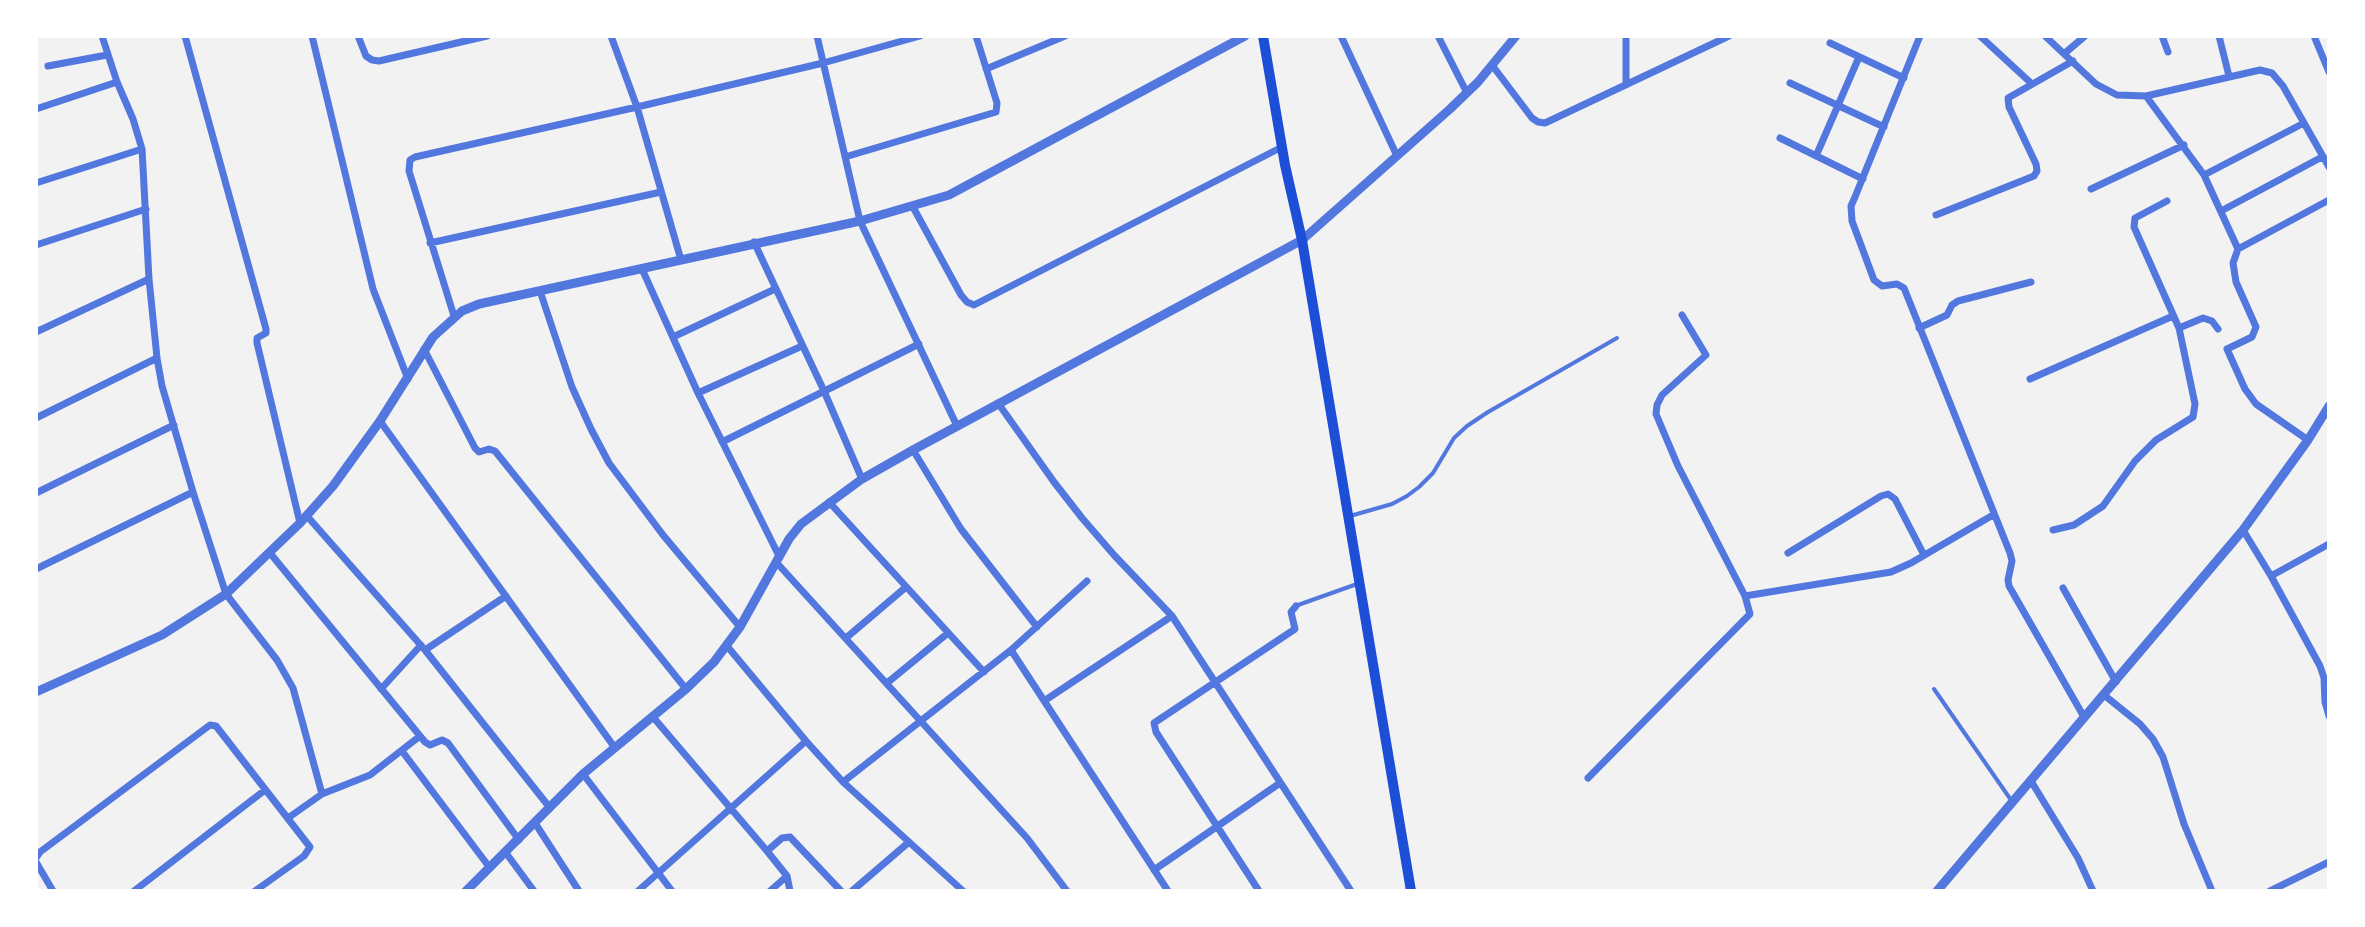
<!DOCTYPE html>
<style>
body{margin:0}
#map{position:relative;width:2365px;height:927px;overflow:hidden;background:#f2f2f2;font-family:Cabin,sans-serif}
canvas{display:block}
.frame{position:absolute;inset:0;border:38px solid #fff;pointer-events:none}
</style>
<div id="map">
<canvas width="2365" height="927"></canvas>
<div class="frame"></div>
</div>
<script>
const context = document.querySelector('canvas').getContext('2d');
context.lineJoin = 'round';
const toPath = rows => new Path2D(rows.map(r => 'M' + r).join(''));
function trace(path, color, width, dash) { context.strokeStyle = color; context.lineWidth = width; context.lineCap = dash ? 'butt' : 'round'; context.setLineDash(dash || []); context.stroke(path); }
const service = toPath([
 [1350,516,1392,504,1407,496,1419,487,1433,473,1454,438,1467,426,1488,412,1617,338],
 [1298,605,1357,584],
 [1934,689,2011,800]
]);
const minor = toPath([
 [102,36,117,82,133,119,142,149,149,279,157,358,162,386,193,492,226,594,277,660,293,688,322,794],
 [185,36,266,329,266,333,257,338,257,343,300,523],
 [312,36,373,289,408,379],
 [358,36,366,56,372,60,379,61,487,36],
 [611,36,637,107,681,260],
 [817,36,860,221,957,426],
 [1341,36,1397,156],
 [1438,36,1467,93],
 [1626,36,1626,85],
 [1920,36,1855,197,1851,206,1852,221,1874,280,1882,286,1897,284,1904,288,2010,553,2012,561,2008,580,2009,586,2084,717],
 [1980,36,2032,84],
 [2045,36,2096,84,2117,95,2146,96,2260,70,2272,73,2283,86,2329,167],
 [2162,36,2168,52],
 [2219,36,2229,76],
 [2314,36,2329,72],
 [1830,43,1904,78],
 [2065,53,2085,36],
 [1492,65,1532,118,1538,122,1545,123,1729,36],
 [48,66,107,55],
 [986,69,1065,36],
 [1790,83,1884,127],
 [2146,96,2204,175,2238,249,2233,263,2236,282,2256,327,2252,337,2227,349,2245,389,2256,404,2308,440],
 [36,109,117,82],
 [1780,138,1863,179],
 [1816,156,1859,57],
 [845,157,996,112,997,103,976,36],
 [2204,175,2304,123],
 [36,183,142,149],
 [2091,189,2184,145],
 [2167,201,2135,218,2134,227,2179,328],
 [913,207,961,295,967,302,974,305,1282,147],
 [2221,211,2322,157],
 [1936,215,2034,176,2037,171,2036,164,2009,107,2008,98,2073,61],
 [754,242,824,391,862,479],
 [430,243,661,192],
 [36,245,146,209],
 [2238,249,2329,200],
 [642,269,698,393,779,556],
 [540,291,572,387,591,429,609,463,663,535,740,627],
 [454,316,409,171,410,160,415,157,637,107,823,63,920,36],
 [1919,328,1947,315,1952,305,1958,301,2031,282],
 [36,332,149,279],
 [673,337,775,289],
 [424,349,475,448,479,452,489,449,495,451,686,689],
 [2030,379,2173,316],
 [698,393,802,346],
 [998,403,1054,482,1082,518,1114,555,1172,616,1351,891],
 [36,418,157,358],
 [380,421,615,748],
 [722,442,919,344],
 [913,450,961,529,1037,627],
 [36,493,174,425],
 [829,502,984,672],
 [307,516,425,650,550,808],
 [2053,530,2074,525,2103,506,2135,461,2156,440,2193,417,2195,404,2179,328,2203,318,2212,321,2218,329],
 [2243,530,2271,576,2320,666,2324,678,2325,702,2329,716],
 [270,553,425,742,430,745,442,740,448,743,519,840],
 [1788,553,1881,496,1888,494,1895,499,1924,555],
 [776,562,1027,838,1067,891],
 [36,569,193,492],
 [2271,576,2329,544],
 [2063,588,2116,682],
 [1745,596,1891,572,1911,563,1993,515],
 [846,638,906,587],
 [727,646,806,741,843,782,1011,650,1087,581],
 [425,650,506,596],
 [1011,650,1168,891],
 [887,683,948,633],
 [381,689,421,645],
 [2104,695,2140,724,2153,739,2163,757,2184,824,2212,891],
 [1044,701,1172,616],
 [653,717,767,851,782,838,790,837,841,891],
 [402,751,490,868],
 [583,774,672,891],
 [1588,778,1750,614,1745,596,1678,466,1656,414,1657,405,1662,395,1706,355,1682,315],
 [2031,781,2078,858,2093,891],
 [843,782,963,891],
 [288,818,322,794,370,775,420,736],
 [535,823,579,891],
 [767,851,787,876,790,891],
 [506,853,534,891],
 [36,858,40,852,210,725,216,726,310,847,304,856,255,891],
 [36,862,53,891],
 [1154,870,1280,783],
 [134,891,265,790],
 [638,891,806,741],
 [770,891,787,876],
 [852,891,909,842],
 [1259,891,1156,732,1154,723,1295,629,1291,612,1296,606],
 [2270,891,2329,862]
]);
const tertiary = toPath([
 [36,692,162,635,226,594,300,523,333,486,380,421,433,337,462,311,479,304,860,221,949,195,1245,36],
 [466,891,583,774,686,689,714,662,740,627,789,539,801,524,862,479,913,450,1302,240,1450,109,1478,82,1516,36],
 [1937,891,2243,530,2308,440,2329,406]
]);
const secondary = toPath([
 [1263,36,1285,165,1302,240,1411,891]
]);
trace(service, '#5277de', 4);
trace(minor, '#5277de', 7);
trace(tertiary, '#5277de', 9);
trace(secondary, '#1d4ed8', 10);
</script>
